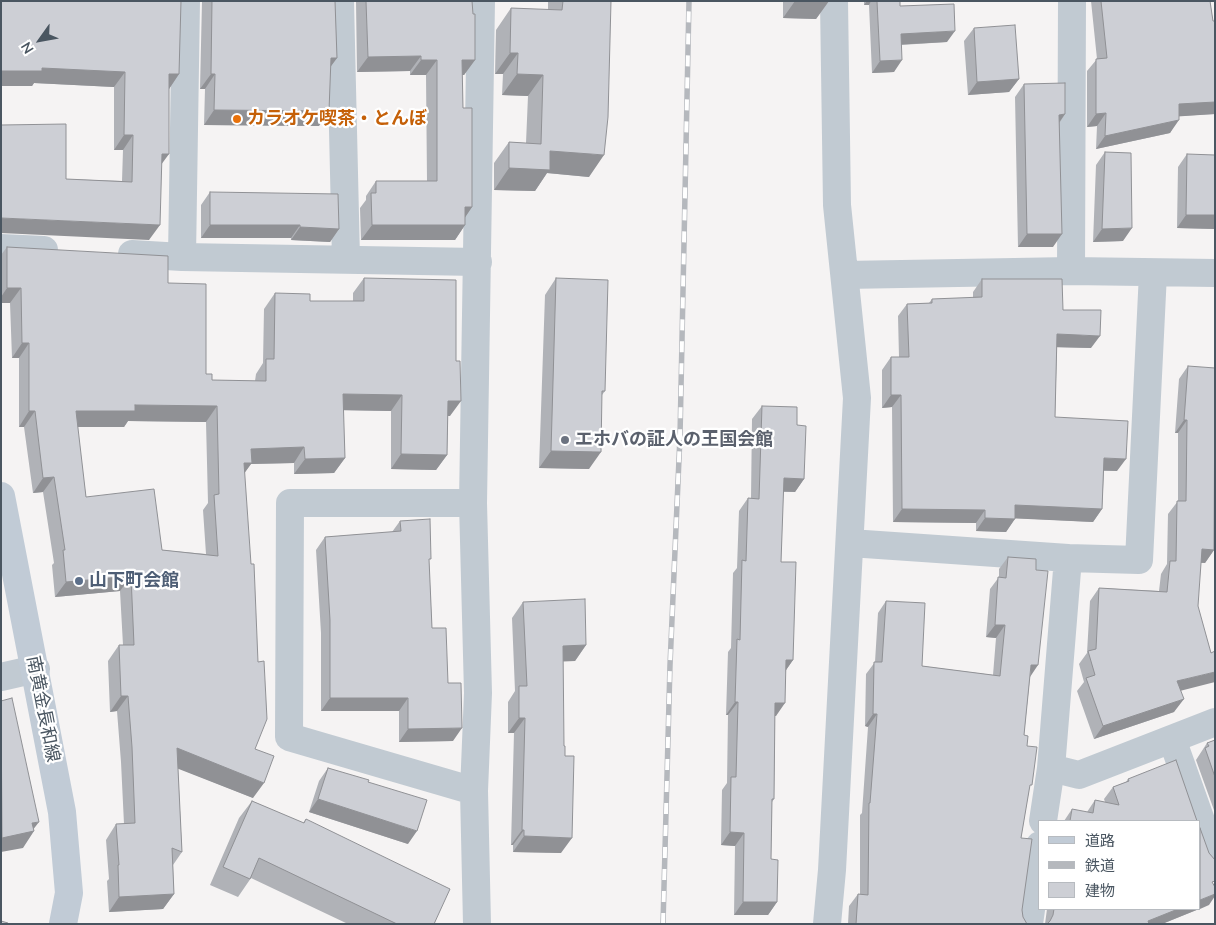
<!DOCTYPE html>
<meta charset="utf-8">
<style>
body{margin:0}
#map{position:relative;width:1216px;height:925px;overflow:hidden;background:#f5f3f3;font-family:Mulish,"Noto Sans JP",sans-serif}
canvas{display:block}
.frame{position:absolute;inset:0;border:2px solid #4a5661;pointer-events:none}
.legend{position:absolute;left:1038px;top:820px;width:162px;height:90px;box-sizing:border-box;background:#fff;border:1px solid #b7bbc0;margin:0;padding:6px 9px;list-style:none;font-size:15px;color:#4a5661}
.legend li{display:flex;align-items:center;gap:10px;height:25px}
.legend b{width:25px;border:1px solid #b7bbc0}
.north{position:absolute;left:15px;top:15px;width:50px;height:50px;-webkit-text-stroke:4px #fff;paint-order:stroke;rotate:238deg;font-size:14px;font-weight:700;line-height:20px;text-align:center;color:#4a5661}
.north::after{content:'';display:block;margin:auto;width:18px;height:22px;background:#4a5661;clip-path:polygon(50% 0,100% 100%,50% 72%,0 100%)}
</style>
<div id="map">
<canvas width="1216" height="925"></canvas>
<div class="frame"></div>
<ul class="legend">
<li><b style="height:6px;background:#c1cbd6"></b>道路</li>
<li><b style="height:6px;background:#b5b8bd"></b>鉄道</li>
<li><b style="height:14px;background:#cdcfd5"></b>建物</li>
</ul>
<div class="north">N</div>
</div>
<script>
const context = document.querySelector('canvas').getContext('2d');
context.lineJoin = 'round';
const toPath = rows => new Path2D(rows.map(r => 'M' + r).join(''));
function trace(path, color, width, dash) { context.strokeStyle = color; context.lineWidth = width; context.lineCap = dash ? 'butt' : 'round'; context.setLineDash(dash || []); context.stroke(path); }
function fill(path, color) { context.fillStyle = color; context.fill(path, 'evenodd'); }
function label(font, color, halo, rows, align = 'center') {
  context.font = font + ' Mulish,"Noto Sans JP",sans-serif'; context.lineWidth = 4.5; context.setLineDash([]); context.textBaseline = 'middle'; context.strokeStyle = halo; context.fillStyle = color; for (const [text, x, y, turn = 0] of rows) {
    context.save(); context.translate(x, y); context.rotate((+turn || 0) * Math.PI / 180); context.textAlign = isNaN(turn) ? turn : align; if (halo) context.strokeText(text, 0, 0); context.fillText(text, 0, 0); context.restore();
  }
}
const minor = toPath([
 [340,1,346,259],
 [1,248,44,250],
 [132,254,182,257,478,262],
 [182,257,186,1],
 [1071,271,1072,1],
 [1153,273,1139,560,1068,558,1051,768,1079,775,1215,722],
 [845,275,1071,271,1215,273],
 [473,503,290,503,289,737,474,791],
 [850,543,1068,558],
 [1,677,36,669],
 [1172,739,1215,860],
 [1043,821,1051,768],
 [477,924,474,791,478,693,473,503,481,1],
 [827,924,832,870,857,398,837,205,834,1],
 [1029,924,1040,845]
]);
const secondary = toPath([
 [1,496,62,812,69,893,63,924]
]);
const rail = toPath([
 [663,924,670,665,680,436,689,1]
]);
const wall = toPath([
 [1,1,179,74,169,89,161,165,149,240,66,179,122,181,123,150,114,150,114,87,34,83,32,86],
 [202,1,335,1,337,58,330,67,319,126,204,125,205,89,200,89],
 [356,1,472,1,475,60,464,75,462,75,463,108,472,207,465,217,465,225,455,240,361,240,360,208,366,200,366,196,376,181,427,181,426,75,410,75,410,71,357,72],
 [548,1,611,1,589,177,547,173,535,191,494,190,494,163,509,142,526,143,528,96,502,95,503,74,495,74,496,30,511,8,548,10],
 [783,1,829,1,816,19,783,18],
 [864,1,900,1,900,6,947,42,901,45,894,72,872,73,869,5,864,5],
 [1091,1,1210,1,1213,21,1215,21,1215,114,1179,116,1170,133,1096,149,1097,126,1087,127,1087,71,1097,59],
 [974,28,1019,79,1009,92,968,95,964,41],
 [1024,84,1065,114,1060,122,1053,247,1018,247,1015,97],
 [1105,152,1123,241,1093,242,1096,165],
 [1187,154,1215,229,1177,228,1178,167],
 [210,192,339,229,330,242,291,240,291,238,201,238,201,205],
 [7,247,168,283,206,374,212,380,255,381,256,374,263,363,264,309,275,293,310,301,353,301,353,293,364,278,450,416,448,416,447,455,436,470,391,469,391,411,343,410,345,458,334,473,294,474,294,463,251,464,244,473,255,749,253,798,178,768,182,852,173,865,174,894,163,909,109,912,107,881,109,879,106,840,116,824,124,824,121,762,117,711,110,712,108,661,119,645,123,645,120,591,55,597,52,565,54,563,43,492,33,493,24,427,19,427,19,358,12,358,10,303,1,303,1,255],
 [128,421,206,422,208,503,203,510,206,554,162,550,86,497,77,427,124,427],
 [556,278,605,391,602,395,589,469,539,468,545,295],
 [982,279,1063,310,1091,348,1057,347,1055,417,1117,471,1104,471,1102,509,1093,522,1015,518,1006,532,976,531,976,523,893,522,892,407,882,408,882,370,891,357,899,357,898,316,907,304,929,303,932,299,973,298,973,292],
 [1188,366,1214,550,1205,563,1201,563,1181,691,1174,712,1094,739,1077,691,1084,682,1079,664,1087,653,1090,601,1099,588,1159,591,1161,574,1167,564,1168,514,1178,501,1178,433,1175,433,1179,379],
 [762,406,797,425,804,479,795,492,783,492,781,562,793,660,786,670,776,716,775,716,774,799,772,802,771,859,777,902,768,915,734,915,735,846,721,845,722,790,727,783,728,715,726,715,728,652,731,648,733,573,737,568,739,511,748,498,751,498,752,419],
 [400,521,429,562,432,628,448,683,453,741,399,742,399,711,321,711,321,633,316,550,325,537,392,532],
 [1008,557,1030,677,1024,735,1027,746,1029,790,1021,838,1022,910,1023,917,1027,924,848,924,849,906,858,894,860,894,860,815,862,813,868,727,865,726,866,674,875,662,878,613,886,601,922,666,993,675,996,638,986,637,990,589,999,577,999,569],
 [523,602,586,645,575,661,563,661,561,853,513,852,513,845,511,845,514,733,508,733,508,702,515,691,512,618],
 [1215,740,1215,813,1196,760,1207,743],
 [328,768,368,782,408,844,309,812,319,781],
 [1128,779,1197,821,1070,821,1087,812,1095,800,1105,802,1104,799,1113,787,1126,782],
 [252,801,303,823,306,819,434,924,348,924,251,878,238,897,210,885,239,818],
 [1072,809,1070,821,1064,821],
 [1047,909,1199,909,1162,924,1045,924]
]);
const shadedWall = toPath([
 [795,1,829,1,816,19,783,18],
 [867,1,871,1,869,5,864,5],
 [955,31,947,42,893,45,901,34],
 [510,53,518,53,503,74,495,74],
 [421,56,410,71,357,72,368,57],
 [331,58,337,58,326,73],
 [421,60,437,60,426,75,410,75],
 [462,60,475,60,464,75,451,75],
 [902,60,894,72,872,73,880,61],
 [42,68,125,72,114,87,34,83,32,86,1,86,1,71],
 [169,74,179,74,169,89],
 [211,74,215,74,205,89,200,89],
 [517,74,543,75,528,96,502,95],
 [1019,79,1009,92,968,95,977,82],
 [1215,102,1215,114,1170,117,1179,104],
 [214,110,329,111,319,126,204,125],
 [1106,113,1097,126,1087,127,1096,114],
 [1065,114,1056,127,1059,115],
 [1179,120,1170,133,1096,149,1105,136],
 [124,135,133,135,123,150,114,150],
 [550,151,604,155,589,177,547,173,535,191,494,190,509,168],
 [162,154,169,154,158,169],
 [465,207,472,207,462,222],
 [1186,215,1215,215,1215,229,1177,228],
 [1,218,160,225,149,240,1,233],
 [210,225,300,225,291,238,201,238],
 [372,225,465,225,455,240,361,240],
 [300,227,339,229,330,242,291,240],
 [1132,228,1123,241,1093,242,1102,229],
 [1027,234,1062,234,1053,247,1018,247],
 [7,288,21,288,10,303,1,303,1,297],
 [1057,334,1100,336,1091,348,1048,347],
 [22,343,29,343,19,358,12,358],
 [343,394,402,395,391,411,332,410],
 [891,395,901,395,892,407,882,408],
 [448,401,461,401,450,416,437,416],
 [135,405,217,406,206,422,128,421,124,427,65,427,76,411],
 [29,411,35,411,24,427,19,427],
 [1184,420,1187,420,1178,433,1175,433],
 [304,447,294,463,251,464,241,478,243,464,251,449],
 [551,451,601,452,589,469,539,468],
 [401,454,447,455,436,470,391,469],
 [345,458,334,473,294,474,305,459],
 [1104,458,1126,459,1117,471,1096,470],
 [54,477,43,492,33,493,43,478],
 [784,478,804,479,795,492,775,491],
 [1015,505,1102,509,1093,522,1006,518],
 [902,509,985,510,976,523,893,522],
 [985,518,1015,519,1006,532,976,531],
 [1202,549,1214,550,1205,563,1193,562],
 [131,576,120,591,55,597,66,582],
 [995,625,1005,625,996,638,986,637],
 [586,645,575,661,552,662,563,646],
 [786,660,793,660,784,673],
 [1031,665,1038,665,1030,677],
 [1215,672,1215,682,1168,694,1177,681],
 [121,696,128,696,117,711,110,712],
 [330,698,408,698,399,711,321,711],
 [1184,699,1174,712,1094,739,1103,726],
 [735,702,738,702,728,715,726,715],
 [775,703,785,703,776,716,766,716],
 [873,714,877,714,868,727,865,726],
 [519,718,525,718,514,733,508,733],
 [462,728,453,741,399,742,408,729],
 [177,748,264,783,253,798,166,764],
 [318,799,417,831,408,844,309,812],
 [39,822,32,831,34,831,23,848,1,852,2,838,32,823],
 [522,830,524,830,513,845,511,845],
 [730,832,744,833,735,846,721,845],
 [524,836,572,838,561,853,513,852],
 [174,894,163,909,109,912,119,897],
 [1215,894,1215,896,1209,905,1200,909,1200,900],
 [743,902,777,902,768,915,734,915],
 [1178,909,1199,909,1162,924,1146,924,1148,921]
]);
const building = toPath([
 [1,1,181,1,179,74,169,74,169,154,162,154,160,225,1,218,1,125,66,124,66,179,132,182,133,135,124,135,125,72,42,68,42,71,1,71,1,1],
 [212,1,335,1,337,58,331,58,329,111,214,110,215,74,211,74,212,1],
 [366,1,472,1,473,14,475,14,475,60,462,60,463,108,472,108,472,207,465,207,465,225,372,225,371,193,376,193,376,181,437,181,437,60,421,60,421,56,368,57,366,1],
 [563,1,611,1,608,117,604,155,550,151,550,170,509,168,509,142,541,144,543,75,517,74,518,53,510,53,511,8,562,10,563,1],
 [877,1,900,1,900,6,954,4,955,31,901,34,902,60,880,61,877,1],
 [1101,1,1210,1,1213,21,1215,21,1215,102,1179,104,1179,120,1105,136,1106,113,1096,114,1096,59,1107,58,1101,1],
 [1015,25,1019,79,977,82,974,28,1015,25],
 [1065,83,1065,114,1059,115,1062,234,1027,234,1024,84,1065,83],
 [1105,152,1131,153,1132,228,1102,229,1105,152],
 [1187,154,1215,155,1215,215,1186,215,1187,154],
 [210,192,338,194,339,229,300,227,300,225,210,225,210,192],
 [7,247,168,256,168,283,206,284,206,374,212,374,212,380,266,381,266,359,274,359,275,293,310,294,310,301,364,301,364,278,456,280,456,361,460,361,461,401,448,401,447,455,401,454,402,395,343,394,345,458,305,459,304,447,251,449,252,463,244,463,251,564,254,564,258,662,264,661,267,719,255,749,274,756,264,783,177,748,182,852,172,848,174,894,119,897,118,865,119,865,116,824,135,823,132,747,128,696,121,696,119,645,134,645,131,576,66,582,63,550,65,550,54,477,43,478,35,411,29,411,29,343,22,343,21,288,7,288,7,247],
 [135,405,217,406,219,494,214,495,218,556,162,550,154,489,86,497,76,411,135,411,135,405],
 [556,278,608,280,605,391,602,391,601,452,551,451,556,278],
 [982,279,1062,279,1063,310,1101,310,1100,336,1057,334,1055,417,1128,421,1126,459,1104,458,1102,509,1015,505,1015,519,985,518,985,510,902,509,901,395,891,395,891,357,909,357,907,304,932,303,932,299,982,297,982,279],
 [1188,366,1215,368,1214,550,1202,549,1198,606,1211,653,1215,651,1215,672,1177,681,1184,699,1103,726,1086,678,1095,675,1088,651,1096,649,1099,588,1167,592,1170,561,1176,561,1177,501,1186,501,1187,420,1184,420,1188,366],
 [762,406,797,407,797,425,806,426,804,479,784,478,781,562,796,562,793,660,786,660,785,703,775,703,774,799,772,799,771,859,778,860,777,902,743,902,744,833,730,832,731,777,736,777,738,702,735,702,737,639,740,640,742,560,746,561,748,498,759,499,762,406],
 [430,519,431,559,429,559,432,628,446,628,448,683,461,683,462,728,408,729,408,698,330,698,330,620,325,537,401,531,400,521,430,519],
 [1008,557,1036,559,1036,570,1048,571,1038,665,1031,665,1024,735,1028,736,1027,746,1037,747,1032,785,1030,785,1021,838,1032,839,1022,910,1023,917,1027,924,856,924,858,894,868,895,869,803,870,803,877,714,873,714,874,662,882,662,886,601,925,603,922,666,1000,676,1005,625,995,625,998,577,1006,578,1008,557],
 [585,599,586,645,563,646,564,746,565,746,565,756,574,756,572,838,524,836,524,830,522,830,525,718,519,718,519,686,527,686,523,602,585,599],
 [12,698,39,822,32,823,34,831,2,838,1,701,12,698],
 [1215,740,1215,777,1205,748,1209,746,1207,743,1215,740],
 [1176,760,1197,821,1070,821,1072,809,1093,813,1095,800,1119,805,1113,787,1129,781,1128,779,1176,760],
 [328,768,369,780,368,782,427,800,417,831,318,799,328,768],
 [252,801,304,823,306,819,450,889,434,924,397,924,259,858,250,879,223,867,252,801],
 [1200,828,1209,853,1215,860,1215,881,1212,882,1215,887,1215,894,1200,900,1200,828],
 [1054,909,1178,909,1148,921,1149,924,1047,924,1050,921,1053,915,1054,909],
 [1,921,8,923,8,924,1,924,1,921]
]);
const markers = [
 [237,119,5,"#e8710a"],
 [565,440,5,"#6b7280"],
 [79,581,5,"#5c6f8a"]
];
const foodNames = [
 ["カラオケ喫茶・とんぼ",247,119]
];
const worshipNames = [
 ["エホバの証人の王国会館",575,440]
];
const serviceNames = [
 ["山下町会館",89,581]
];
const streetNames = [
 ["南黄金長和線",43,709,79]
];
trace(minor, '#c1cad2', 28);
trace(secondary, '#c1cbd6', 28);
trace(rail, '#b5b8bd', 5.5);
trace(rail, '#fff', 4, [11]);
fill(wall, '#b0b2b7');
fill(shadedWall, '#909195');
fill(building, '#cdcfd5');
trace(building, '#909195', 1);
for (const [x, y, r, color] of markers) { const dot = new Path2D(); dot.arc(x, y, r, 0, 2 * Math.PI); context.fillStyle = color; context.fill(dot); trace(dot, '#fff', 2); }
label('bold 18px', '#c56008', '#fff', foodNames, 'left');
label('bold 18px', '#5b616d', '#fff', worshipNames, 'left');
label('bold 18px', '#4e5e75', '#fff', serviceNames, 'left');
label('18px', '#4a5661', '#fff', streetNames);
</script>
